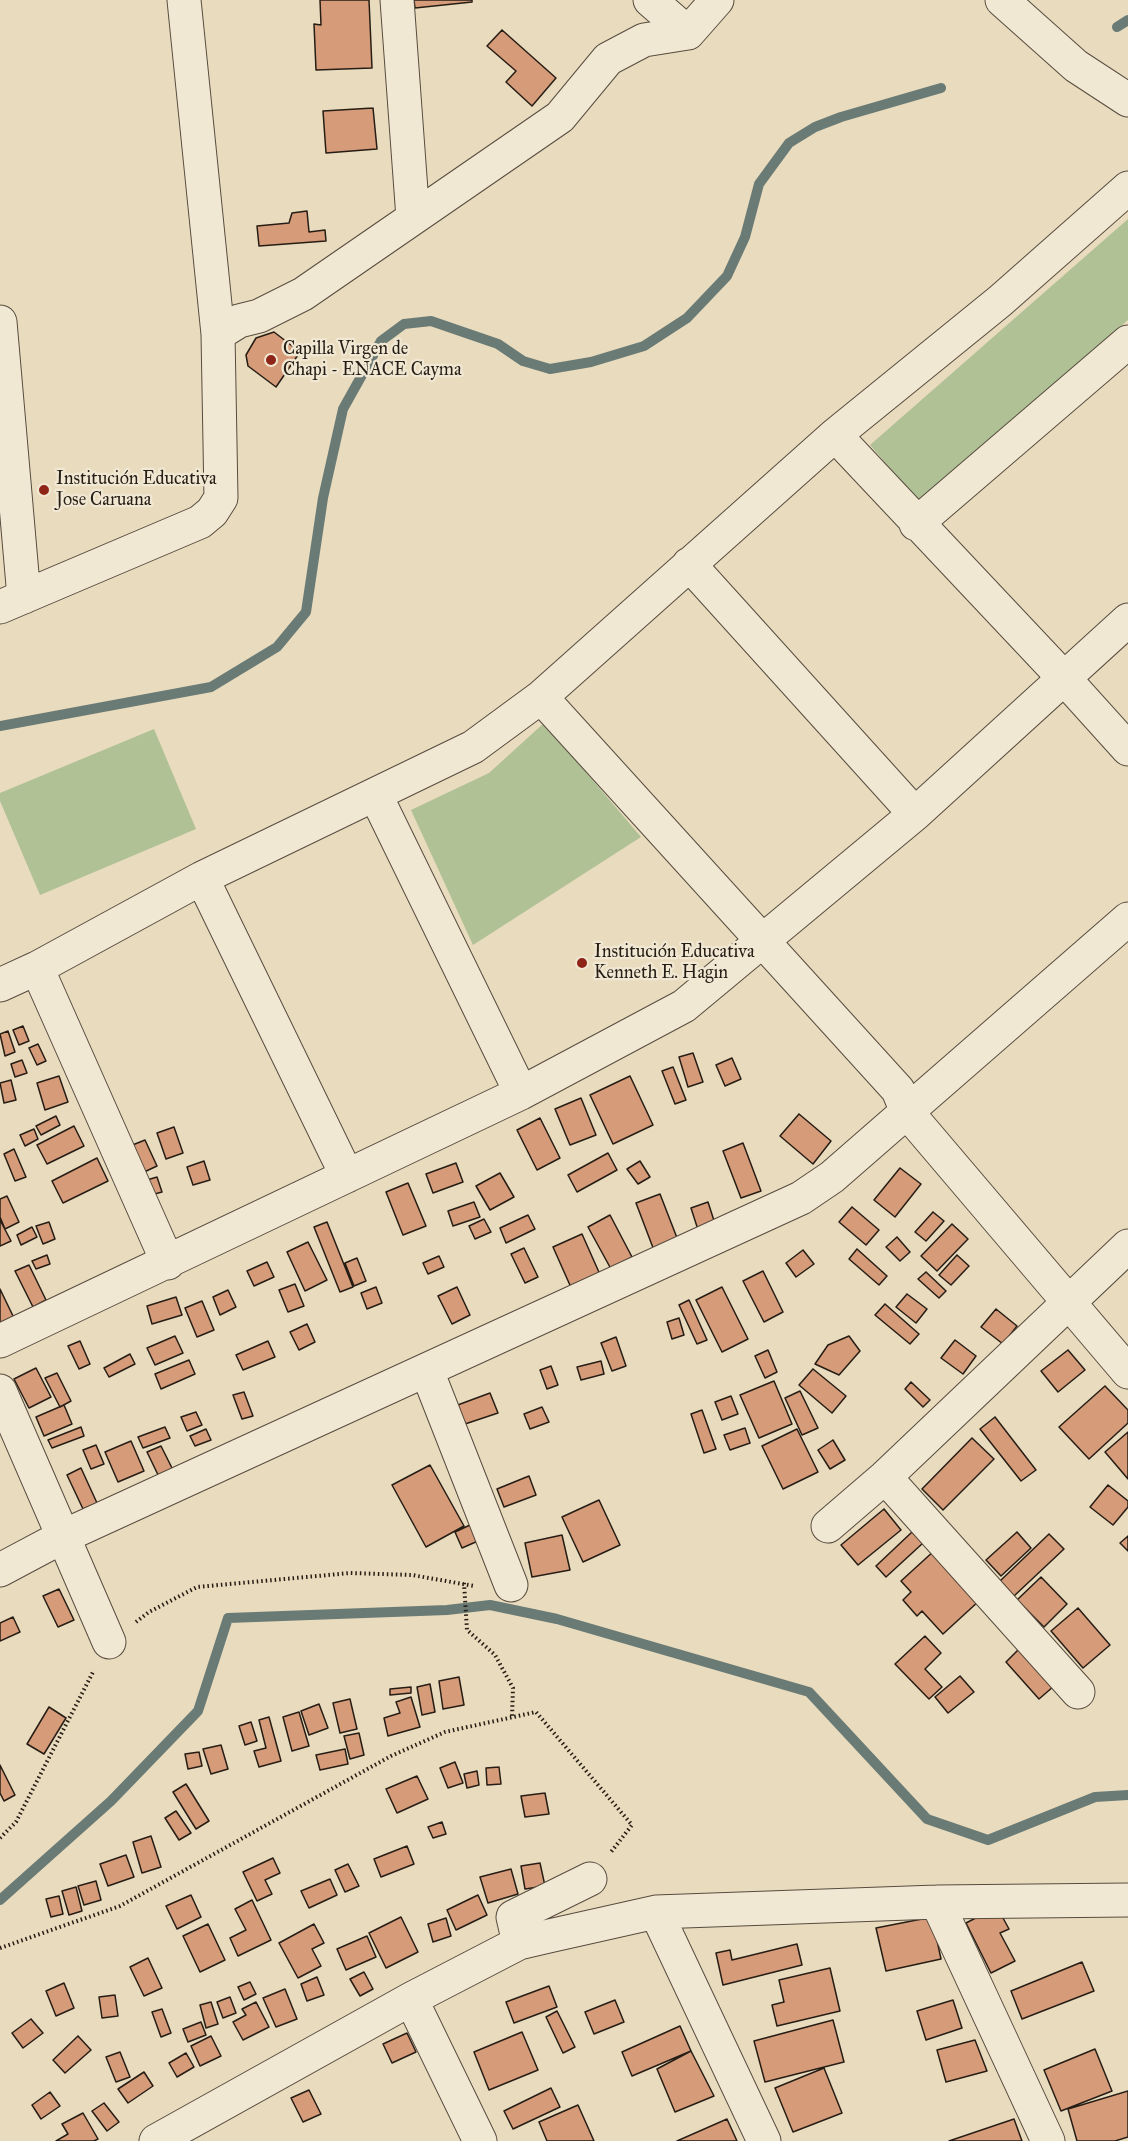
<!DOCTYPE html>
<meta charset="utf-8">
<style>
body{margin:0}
canvas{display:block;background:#e9dbbd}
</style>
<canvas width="1128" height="2141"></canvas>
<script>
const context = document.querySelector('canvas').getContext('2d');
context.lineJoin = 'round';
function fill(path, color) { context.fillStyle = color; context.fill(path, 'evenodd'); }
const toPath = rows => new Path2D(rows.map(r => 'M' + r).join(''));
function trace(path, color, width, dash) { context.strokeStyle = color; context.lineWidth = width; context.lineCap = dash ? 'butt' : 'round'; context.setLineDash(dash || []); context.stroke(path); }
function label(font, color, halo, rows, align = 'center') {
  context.font = font + ' "IM FELL Great Primer",serif'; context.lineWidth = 4.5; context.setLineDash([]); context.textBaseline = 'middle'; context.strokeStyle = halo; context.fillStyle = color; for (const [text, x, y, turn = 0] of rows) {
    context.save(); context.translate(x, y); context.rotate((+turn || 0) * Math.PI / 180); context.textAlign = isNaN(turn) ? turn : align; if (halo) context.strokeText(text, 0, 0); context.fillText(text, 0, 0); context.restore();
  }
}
const green = toPath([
 [1128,219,1128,320,918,501,870,445],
 [544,723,641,837,473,945,411,810,489,773],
 [154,729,196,829,40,895,0,801,0,793]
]);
const stream = toPath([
 [1117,27,1128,20],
 [0,726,211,687,277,647,306,612,323,498,343,409,381,341,404,324,431,321,498,344,523,361,550,369,591,362,644,346,687,318,727,276,745,237,759,184,789,143,815,127,841,117,941,88],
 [0,1900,111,1801,198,1711,228,1618,447,1610,490,1605,557,1619,809,1692,927,1819,988,1840,1095,1797,1128,1795]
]);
const building = toPath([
 [320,0,369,0,372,68,316,70,314,24,321,25,320,0],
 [414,0,472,0,472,2,415,8,414,0],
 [502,30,556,78,532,106,506,82,516,71,487,46,502,30],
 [373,108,377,149,326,153,323,111,373,108],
 [307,211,309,232,325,230,326,241,259,246,257,226,289,223,292,213,307,211],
 [274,332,300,352,276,387,248,366,246,355,256,338,274,332],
 [23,1026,29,1041,19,1045,13,1030,23,1026],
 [8,1031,15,1052,5,1056,0,1034,8,1031],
 [38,1044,46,1061,37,1065,29,1048,38,1044],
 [693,1053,703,1082,688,1087,679,1057,693,1053],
 [732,1058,741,1079,725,1086,716,1065,732,1058],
 [22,1060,27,1073,15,1077,11,1064,22,1060],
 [673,1067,686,1100,675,1104,662,1071,673,1067],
 [59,1076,68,1102,45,1110,37,1083,59,1076],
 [630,1076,653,1125,613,1144,590,1095,630,1076],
 [11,1080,16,1100,4,1103,0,1083,11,1080],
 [581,1098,596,1135,570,1145,555,1109,581,1098],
 [799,1114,831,1141,813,1164,780,1136,799,1114],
 [56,1116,60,1125,41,1135,36,1126,56,1116],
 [540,1118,560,1158,537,1170,517,1130,540,1118],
 [74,1126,84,1146,47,1164,37,1145,74,1126],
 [174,1127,183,1153,166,1159,157,1133,174,1127],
 [34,1129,38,1139,25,1146,20,1135,34,1129],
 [145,1140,157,1166,142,1173,130,1146,145,1140],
 [743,1143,761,1191,741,1198,723,1151,743,1143],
 [14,1149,26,1177,15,1181,4,1154,14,1149],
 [608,1153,617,1170,577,1192,568,1175,608,1153],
 [97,1158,108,1181,63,1203,52,1181,97,1158],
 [204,1161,210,1180,193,1185,187,1167,204,1161],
 [640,1161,650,1177,638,1184,627,1169,640,1161],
 [456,1163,463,1182,433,1193,426,1174,456,1163],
 [900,1168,921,1184,895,1217,874,1200,900,1168],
 [500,1173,514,1197,490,1210,476,1186,500,1173],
 [157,1177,162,1192,151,1195,147,1180,157,1177],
 [408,1183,426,1226,403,1235,386,1192,408,1183],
 [660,1194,679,1243,655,1253,636,1203,660,1194],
 [7,1196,19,1222,5,1229,0,1217,0,1199,7,1196],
 [474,1202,480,1217,453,1226,448,1211,474,1202],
 [708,1202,717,1230,700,1236,691,1208,708,1202],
 [852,1207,879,1230,866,1245,839,1222,852,1207],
 [933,1212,944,1221,926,1241,915,1232,933,1212],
 [528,1215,535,1229,506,1243,500,1228,528,1215],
 [610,1215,632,1257,611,1269,588,1227,610,1215],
 [484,1219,491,1232,475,1239,469,1226,484,1219],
 [0,1220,11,1241,0,1246,0,1220],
 [49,1222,55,1239,43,1244,36,1226,49,1222],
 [327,1222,353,1287,340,1292,314,1227,327,1222],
 [952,1224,968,1239,937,1271,921,1256,952,1224],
 [32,1227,37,1237,21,1245,17,1235,32,1227],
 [582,1234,602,1279,573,1292,553,1247,582,1234],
 [897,1237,910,1252,900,1261,886,1247,897,1237],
 [308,1242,327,1280,305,1291,287,1252,308,1242],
 [524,1248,538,1277,525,1283,511,1254,524,1248],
 [857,1249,887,1276,879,1285,849,1259,857,1249],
 [803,1250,814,1264,796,1277,786,1263,803,1250],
 [47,1255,50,1264,36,1269,32,1261,47,1255],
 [957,1255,969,1266,951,1285,939,1275,957,1255],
 [439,1256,444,1267,428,1274,423,1263,439,1256],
 [357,1258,366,1281,354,1286,345,1263,357,1258],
 [267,1262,274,1277,254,1286,247,1271,267,1262],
 [29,1265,46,1300,33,1307,15,1271,29,1265],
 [763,1271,783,1312,764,1322,743,1281,763,1271],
 [926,1272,946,1291,939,1298,918,1279,926,1272],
 [295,1284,304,1306,288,1312,279,1290,295,1284],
 [376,1287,382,1303,367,1309,361,1293,376,1287],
 [457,1287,470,1315,452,1324,438,1296,457,1287],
 [722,1287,748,1339,722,1352,696,1300,722,1287],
 [0,1289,14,1318,0,1324,0,1289],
 [228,1290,236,1307,220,1315,213,1297,228,1290],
 [907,1294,927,1309,916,1323,896,1307,907,1294],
 [176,1297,182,1315,152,1324,147,1306,176,1297],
 [689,1300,707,1340,697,1344,679,1305,689,1300],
 [202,1301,214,1330,197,1337,185,1308,202,1301],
 [885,1304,919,1334,910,1344,875,1315,885,1304],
 [996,1309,1017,1326,1003,1344,981,1327,996,1309],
 [679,1318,684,1335,672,1339,667,1322,679,1318],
 [307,1324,315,1342,299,1350,290,1332,307,1324],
 [175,1336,183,1353,155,1365,147,1348,175,1336],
 [849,1336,860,1351,839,1375,815,1364,828,1345,849,1336],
 [616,1337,626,1366,612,1371,601,1343,616,1337],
 [955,1340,976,1356,963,1374,941,1358,955,1340],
 [80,1341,90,1364,79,1369,68,1346,80,1341],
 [268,1341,275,1357,243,1370,236,1355,268,1341],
 [768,1350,777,1372,765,1378,755,1356,768,1350],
 [1068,1350,1085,1370,1058,1392,1041,1371,1068,1350],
 [130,1354,135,1364,109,1377,104,1368,130,1354],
 [189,1360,195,1374,161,1389,155,1374,189,1360],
 [601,1361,604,1374,581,1380,577,1367,601,1361],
 [551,1366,558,1385,547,1389,540,1370,551,1366],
 [36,1368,51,1397,29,1408,14,1379,36,1368],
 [813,1369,846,1396,832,1413,799,1385,813,1369],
 [57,1373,71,1401,60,1407,45,1378,57,1373],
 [774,1381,792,1424,759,1438,740,1395,774,1381],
 [911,1382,930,1400,923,1407,905,1389,911,1382],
 [1105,1386,1128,1410,1128,1423,1089,1459,1059,1427,1105,1386],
 [800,1391,818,1428,802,1435,785,1398,800,1391],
 [244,1392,253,1416,242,1419,233,1395,244,1392],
 [490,1393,498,1413,462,1425,455,1406,490,1393],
 [731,1396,738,1414,722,1420,715,1402,731,1396],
 [64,1405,72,1424,44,1436,36,1417,64,1405],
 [542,1407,549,1422,530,1429,524,1414,542,1407],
 [702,1410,716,1449,704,1453,691,1414,702,1410],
 [196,1412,202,1425,187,1431,181,1417,196,1412],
 [995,1417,1036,1470,1021,1481,980,1429,995,1417],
 [81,1427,84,1436,52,1448,48,1440,81,1427],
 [165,1427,170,1438,143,1448,138,1437,165,1427],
 [745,1428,750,1443,730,1450,724,1435,745,1428],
 [206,1429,211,1440,195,1446,190,1436,206,1429],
 [797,1429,818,1472,783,1489,762,1446,797,1429],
 [1128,1432,1128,1479,1105,1452,1128,1432],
 [972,1438,994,1459,943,1510,922,1489,972,1438],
 [833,1440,845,1460,830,1469,818,1450,833,1440],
 [131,1441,144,1471,118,1482,105,1452,131,1441],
 [96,1445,104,1464,91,1469,83,1450,96,1445],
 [161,1446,174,1472,160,1479,147,1452,161,1446],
 [430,1465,464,1526,426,1547,392,1485,430,1465],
 [81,1468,97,1503,83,1509,67,1475,81,1468],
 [529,1476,536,1495,504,1507,497,1489,529,1476],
 [1108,1485,1128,1501,1128,1507,1113,1525,1090,1507,1108,1485],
 [599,1500,620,1545,583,1562,562,1517,599,1500],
 [884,1509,901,1530,858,1565,841,1545,884,1509],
 [470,1525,478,1541,462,1548,455,1532,470,1525],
 [912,1532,923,1543,886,1577,876,1566,912,1532],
 [1017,1532,1031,1548,1001,1576,986,1560,1017,1532],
 [1049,1534,1064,1549,1014,1596,1000,1581,1049,1534],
 [562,1535,570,1570,532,1577,525,1543,562,1535],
 [1128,1536,1128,1551,1120,1543,1128,1536],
 [935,1550,980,1600,943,1634,922,1611,917,1616,903,1600,911,1592,901,1581,935,1550],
 [1041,1577,1067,1604,1044,1627,1017,1600,1041,1577],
 [59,1589,74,1620,58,1627,43,1596,59,1589],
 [1078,1608,1110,1645,1083,1668,1051,1631,1078,1608],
 [13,1617,20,1632,0,1641,0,1623,13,1617],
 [925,1636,941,1653,925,1669,942,1687,929,1699,895,1664,925,1636],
 [1020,1648,1054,1686,1039,1699,1006,1662,1020,1648],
 [960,1676,974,1692,948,1713,935,1697,960,1676],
 [459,1677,464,1705,443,1709,439,1681,459,1677],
 [430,1684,435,1712,422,1715,417,1687,430,1684],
 [411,1687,411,1693,390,1695,390,1689,411,1687],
 [411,1697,420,1727,388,1736,384,1718,400,1713,396,1702,411,1697],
 [350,1699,357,1729,340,1733,333,1703,350,1699],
 [319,1704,328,1728,309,1735,301,1711,319,1704],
 [49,1707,66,1718,44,1754,27,1744,49,1707],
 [299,1712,309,1746,292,1751,283,1717,299,1712],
 [269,1717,281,1761,259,1767,254,1751,266,1748,259,1720,269,1717],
 [251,1722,257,1741,245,1745,239,1726,251,1722],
 [359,1733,364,1755,350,1759,344,1736,359,1733],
 [221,1745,228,1769,211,1774,203,1749,221,1745],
 [345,1749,348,1764,320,1770,316,1755,345,1749],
 [199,1752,202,1766,188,1769,185,1754,199,1752],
 [455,1762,463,1783,448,1788,440,1768,455,1762],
 [0,1765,15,1795,4,1801,0,1793,0,1765],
 [499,1767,501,1784,487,1785,486,1768,499,1767],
 [477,1771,479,1785,467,1788,464,1774,477,1771],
 [417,1776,428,1799,397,1813,386,1789,417,1776],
 [186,1784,209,1821,196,1829,173,1792,186,1784],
 [545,1793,549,1814,525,1817,521,1796,545,1793],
 [176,1811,191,1833,179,1840,165,1818,176,1811],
 [442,1822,446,1834,433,1838,428,1827,442,1822],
 [151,1836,161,1867,142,1873,133,1842,151,1836],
 [407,1846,414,1864,381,1877,374,1859,407,1846],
 [126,1855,134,1877,108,1886,100,1864,126,1855],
 [273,1858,280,1873,265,1880,272,1894,257,1901,243,1872,273,1858],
 [540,1863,545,1886,525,1889,521,1866,540,1863],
 [348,1864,359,1886,345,1892,335,1870,348,1864],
 [511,1869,518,1894,488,1903,480,1877,511,1869],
 [330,1879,337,1895,309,1908,301,1891,330,1879],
 [96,1881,101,1900,84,1905,78,1886,96,1881],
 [76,1887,82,1911,69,1915,62,1891,76,1887],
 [191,1895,201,1917,177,1929,166,1906,191,1895],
 [478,1895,487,1915,456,1930,447,1910,478,1895],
 [59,1896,63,1914,51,1917,46,1899,59,1896],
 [252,1900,271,1940,238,1956,230,1938,246,1930,235,1909,252,1900],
 [997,1907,1009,1929,1000,1933,1015,1961,991,1973,966,1923,997,1907],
 [401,1917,418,1952,386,1968,369,1933,401,1917],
 [932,1917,941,1959,886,1971,876,1928,932,1917],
 [446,1918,451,1936,433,1942,428,1924,446,1918],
 [208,1924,225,1960,200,1972,183,1936,208,1924],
 [314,1924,324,1943,312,1949,321,1966,298,1978,279,1943,314,1924],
 [367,1936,376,1957,346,1970,337,1949,367,1936],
 [797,1944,802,1965,723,1985,716,1953,730,1950,732,1960,797,1944],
 [148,1958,162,1988,144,1996,130,1967,148,1958],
 [1082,1962,1094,1991,1022,2019,1011,1991,1082,1962],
 [830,1968,840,2011,777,2026,772,2005,784,2002,779,1980,830,1968],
 [364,1972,373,1989,360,1996,350,1979,364,1972],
 [317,1977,324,1995,307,2001,301,1984,317,1977],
 [250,1982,256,1994,244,2000,238,1987,250,1982],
 [64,1983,74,2008,56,2016,46,1991,64,1983],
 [549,1986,557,2007,514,2023,506,2002,549,1986],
 [285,1989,297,2019,276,2027,263,1998,285,1989],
 [115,1995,118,2016,102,2018,99,1997,115,1995],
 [230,1997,236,2013,223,2018,217,2002,230,1997],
 [615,2000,624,2022,594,2034,585,2012,615,2000],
 [953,2000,962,2028,926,2040,917,2011,953,2000],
 [211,2002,218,2024,206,2028,200,2005,211,2002],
 [256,2002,269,2027,243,2040,233,2022,246,2015,242,2009,256,2002],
 [162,2009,171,2033,161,2037,152,2012,162,2009],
 [557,2011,575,2047,563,2053,546,2017,557,2011],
 [31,2019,43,2033,23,2048,12,2033,31,2019],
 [833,2020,844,2062,765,2082,754,2041,833,2020],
 [201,2022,206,2035,188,2042,183,2029,201,2022],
 [680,2026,691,2051,632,2076,622,2052,680,2026],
 [522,2032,538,2070,489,2090,474,2052,522,2032],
 [407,2033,416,2052,392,2063,383,2044,407,2033],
 [78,2036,91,2050,65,2073,53,2060,78,2036],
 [211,2036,221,2056,200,2066,191,2046,211,2036],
 [975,2040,987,2071,946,2082,937,2050,975,2040],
 [1095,2049,1112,2091,1061,2111,1044,2070,1095,2049],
 [691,2051,714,2096,675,2112,657,2069,691,2051],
 [120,2052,130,2077,116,2082,106,2057,120,2052],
 [186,2053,194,2067,177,2077,169,2063,186,2053],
 [824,2068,842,2113,793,2132,775,2088,824,2068],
 [144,2072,153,2086,128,2103,118,2089,144,2072],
 [551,2088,560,2107,513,2129,504,2111,551,2088],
 [309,2090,321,2114,303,2122,291,2098,309,2090],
 [1128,2091,1128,2137,1115,2141,1077,2141,1068,2109,1128,2091],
 [50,2092,60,2106,41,2119,32,2105,50,2092],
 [104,2103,119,2122,107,2131,92,2111,104,2103],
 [578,2105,594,2141,547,2141,539,2122,578,2105],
 [83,2113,98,2139,94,2141,56,2141,68,2134,62,2124,83,2113],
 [727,2119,737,2141,677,2141,727,2119],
 [1014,2119,1022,2141,949,2141,1014,2119]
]);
const path = toPath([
 [464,1583,467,1630,495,1655,513,1688,512,1717],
 [136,1622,149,1612,197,1587,350,1573,412,1575,474,1586],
 [0,1838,16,1822,93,1672],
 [0,1948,120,1906,391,1756,445,1732,536,1712,632,1825,611,1852]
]);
const minor = toPath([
 [397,0,413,218],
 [650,0,688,33],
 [1002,0,1076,66,1128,100],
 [0,322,24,597],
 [218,334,239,321,259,316,303,294,560,117,608,59,644,40,688,33,717,0],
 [835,435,1063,677,1128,749],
 [916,524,1128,342],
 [689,564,915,814],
 [0,607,200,522,212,512,221,498,218,334,184,0],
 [541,697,898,1090,907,1112,1128,1372],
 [376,796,521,1093],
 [202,878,347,1176],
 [37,968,168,1263],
 [0,985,37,968,202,878,473,747,541,697,835,435,1000,301,1128,188],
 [0,1341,521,1093,684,1006,915,814,1128,620],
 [427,1371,511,1585],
 [0,1391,109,1642],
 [885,1477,1078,1692],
 [828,1526,885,1477,1128,1246],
 [0,1570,62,1537,801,1198,832,1177,1128,919],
 [937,1902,1048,2141],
 [656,1912,764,2141],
 [519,1943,513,1917,590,1879],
 [411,1999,480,2141],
 [156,2141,411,1999,519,1943,549,1936,656,1912,937,1902,1128,1900]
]);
const markers = [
 [271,360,6,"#8f2418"],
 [44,490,6,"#8f2418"],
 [582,963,6,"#8f2418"]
];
const poiNames = [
 ["Capilla Virgen de",283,350],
 ["Chapi - ENACE Cayma",283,371],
 ["Institución Educativa",56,480],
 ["Jose Caruana",56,501],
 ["Institución Educativa",594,953],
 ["Kenneth E. Hagin",594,974]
];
fill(green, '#b0c196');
trace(stream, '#6a7b76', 10);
fill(building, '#d69c7a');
trace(building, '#261d15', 1.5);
trace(minor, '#574c3f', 35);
trace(path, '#261d15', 4, [1.5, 3]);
trace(minor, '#f1e8d4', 33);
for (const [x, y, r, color] of markers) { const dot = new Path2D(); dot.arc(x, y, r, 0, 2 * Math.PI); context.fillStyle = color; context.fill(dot); trace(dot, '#f1e8d4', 2); }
label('18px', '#261d15', '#f1e8d4', poiNames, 'left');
</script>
